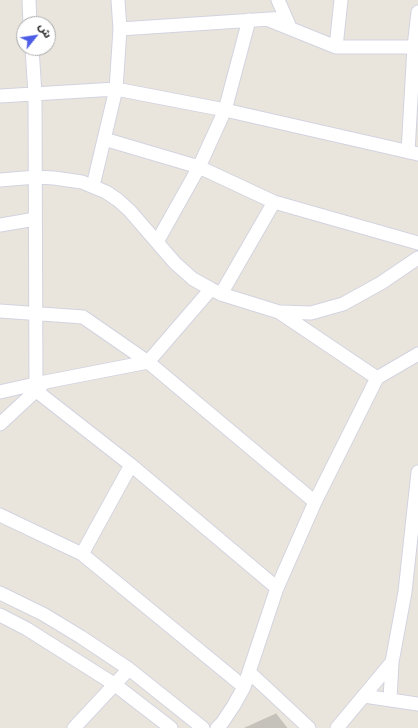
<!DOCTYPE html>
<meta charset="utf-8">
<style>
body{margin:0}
#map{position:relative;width:418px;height:728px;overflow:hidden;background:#eae5dc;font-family:Helvetica,"Noto Sans Arabic",sans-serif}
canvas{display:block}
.north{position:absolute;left:16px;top:16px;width:40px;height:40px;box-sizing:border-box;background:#fff;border:1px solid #a9a9a9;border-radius:50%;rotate:60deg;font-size:11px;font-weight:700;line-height:16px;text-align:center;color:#292929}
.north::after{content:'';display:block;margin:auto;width:14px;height:18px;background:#4c5ce7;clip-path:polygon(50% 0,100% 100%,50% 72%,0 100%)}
</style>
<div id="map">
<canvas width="418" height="728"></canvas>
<div class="north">ش</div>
</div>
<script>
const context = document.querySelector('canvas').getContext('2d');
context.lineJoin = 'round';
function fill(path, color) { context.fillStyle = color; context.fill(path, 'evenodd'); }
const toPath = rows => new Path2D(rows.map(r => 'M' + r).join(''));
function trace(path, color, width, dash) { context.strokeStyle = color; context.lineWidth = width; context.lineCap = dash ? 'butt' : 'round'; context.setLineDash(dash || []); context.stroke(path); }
const building = toPath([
 [276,714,287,728,245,728,276,714]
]);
const minor = toPath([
 [29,0,30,24],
 [278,0,289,25],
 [269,20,336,47,414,47],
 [120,29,285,18],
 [336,47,341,0],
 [32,48,35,94,36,391],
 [0,96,116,89,225,110,418,154],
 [104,139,199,167,274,202,418,243],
 [408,152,414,47,418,12],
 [0,180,36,177,54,178,82,182,106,192,118,200,130,211,175,263,193,279,211,289,221,294,279,312,377,378],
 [93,186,116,89,120,29,118,0],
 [0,225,35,219],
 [157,242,199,167,225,110,249,20],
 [221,294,274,202],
 [0,311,83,317,148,362,315,502],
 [280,312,311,313,343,304,381,283,418,258],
 [30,386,131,465,277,588],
 [0,392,35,384,148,362,211,289],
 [0,424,41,386],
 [0,515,82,554,244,687],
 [82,554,131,465],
 [0,593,43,614,81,637,129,669,203,728],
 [0,615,27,629,114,684,171,728],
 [249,672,309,728],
 [364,696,418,704],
 [390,700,392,662,405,592,418,472],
 [74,728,129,669],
 [217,728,222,723,234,705,244,687,277,588,315,502,377,378,418,354],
 [337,728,392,662]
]);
fill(building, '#c5c2bc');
trace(building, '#c5c1b6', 1);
trace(minor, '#d2d3e0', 15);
trace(minor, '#fff', 13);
</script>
